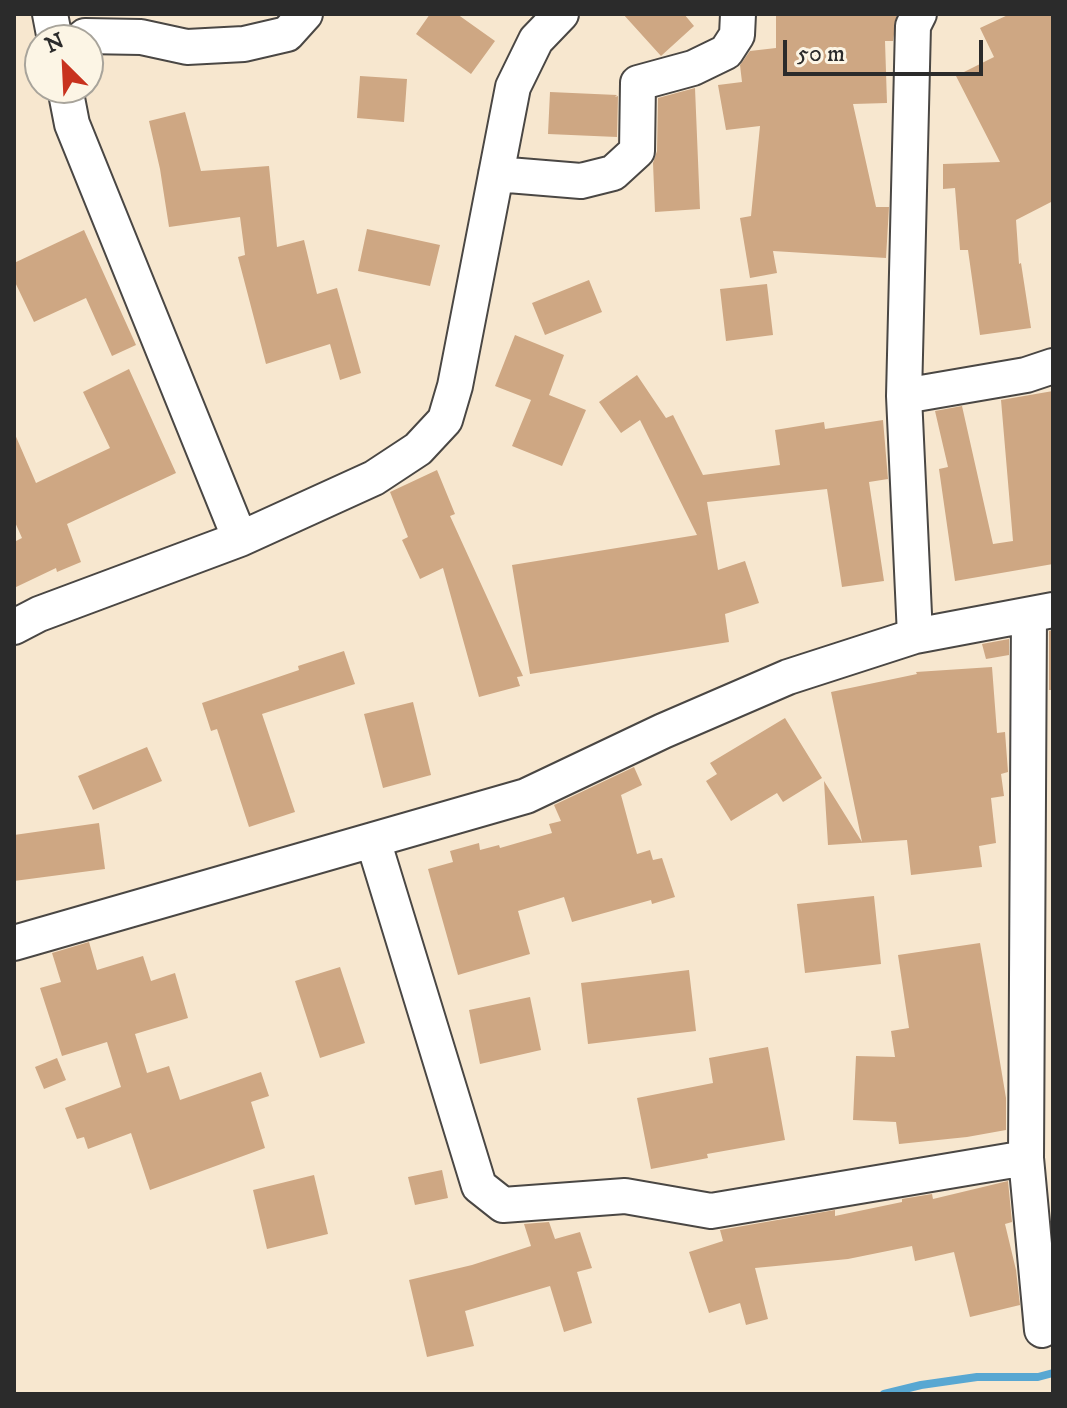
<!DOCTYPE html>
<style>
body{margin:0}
#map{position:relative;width:1067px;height:1408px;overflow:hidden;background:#f7e7cf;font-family:"IM FELL DW Pica",serif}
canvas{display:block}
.frame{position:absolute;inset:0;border:16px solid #2b2b2b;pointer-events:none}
.north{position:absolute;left:24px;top:24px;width:80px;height:80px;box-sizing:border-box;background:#fcf5e5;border:2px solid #a8a49b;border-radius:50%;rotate:336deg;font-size:22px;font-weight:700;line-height:32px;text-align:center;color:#2b2b2b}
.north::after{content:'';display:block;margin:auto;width:28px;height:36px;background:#c8321e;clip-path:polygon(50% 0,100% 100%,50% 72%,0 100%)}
.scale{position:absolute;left:783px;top:40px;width:200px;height:36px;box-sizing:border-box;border:4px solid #2b2b2b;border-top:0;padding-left:10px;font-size:24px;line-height:28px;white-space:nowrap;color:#2b2b2b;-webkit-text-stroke:6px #fcf5e5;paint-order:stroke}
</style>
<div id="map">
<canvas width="1067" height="1408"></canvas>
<div class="frame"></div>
<div class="north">N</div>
<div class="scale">50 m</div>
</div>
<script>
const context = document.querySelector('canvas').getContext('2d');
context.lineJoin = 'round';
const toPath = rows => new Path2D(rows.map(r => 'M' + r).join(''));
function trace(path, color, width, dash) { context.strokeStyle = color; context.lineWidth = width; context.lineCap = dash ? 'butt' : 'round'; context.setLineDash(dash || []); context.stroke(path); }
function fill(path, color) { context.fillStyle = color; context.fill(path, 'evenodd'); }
const stream = toPath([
 [884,1394,921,1385,977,1377,1038,1377,1053,1373]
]);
const building = toPath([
 [430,14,457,14,495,41,471,74,416,34],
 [623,14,684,14,694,26,661,56],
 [776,14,897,14,893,41,885,41,887,103,853,104,876,207,889,207,886,258,773,251,777,273,750,278,740,218,751,216,760,126,726,130,718,85,742,82,740,65,750,51,776,48],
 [1010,14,1053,14,1053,201,1016,220,1019,264,1021,263,1031,328,980,335,968,250,960,250,955,188,943,189,943,164,1000,162,956,76,994,57,980,28],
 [360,76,407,79,404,122,357,118],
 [695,88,700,209,655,212,653,163,657,151,658,98],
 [550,92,617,95,615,97,618,96,617,137,548,134],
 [185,112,201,171,269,166,277,247,304,240,317,294,337,288,361,373,340,380,330,344,266,364,238,257,245,255,240,217,169,227,160,169,149,121],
 [367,229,440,245,430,286,358,271],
 [84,230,136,345,112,356,86,298,34,322,14,280,14,263],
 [589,280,602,312,545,335,532,303],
 [767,284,773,335,726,341,720,289],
 [515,335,564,355,549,395,586,410,562,466,512,446,531,400,495,386],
 [129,369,176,473,67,524,81,562,57,572,56,568,14,588,14,542,22,538,14,520,14,432,36,483,110,448,83,392],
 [637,375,666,418,673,415,703,475,780,465,775,430,824,422,825,429,883,420,888,479,869,482,884,581,842,587,827,489,707,502,718,570,745,561,759,603,725,614,729,642,530,674,512,565,697,535,640,420,621,433,599,402],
 [1053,391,1053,564,955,581,939,469,948,467,935,411,962,406,993,544,1013,541,1001,400],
 [437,470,455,514,450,516,523,676,517,677,520,686,479,697,443,568,420,579,402,540,408,537,390,492],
 [1053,630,1053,690,1049,690,1049,631],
 [1009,639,1009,655,986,659,982,644],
 [344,651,355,684,262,714,295,812,249,827,217,729,211,731,202,703,299,670,298,666],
 [992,667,997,733,1005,732,1008,772,1001,774,1004,796,991,798,996,843,979,846,982,867,911,875,907,840,828,845,824,781,862,842,831,692,917,674,916,672],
 [413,702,431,775,383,788,364,714],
 [785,718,822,778,783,802,777,793,731,821,706,781,717,774,710,763],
 [147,747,162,781,93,810,78,776],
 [634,767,642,785,621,795,637,854,650,850,653,860,662,858,675,897,652,904,651,900,572,922,564,897,518,911,530,954,458,975,428,869,453,862,450,851,479,843,480,850,499,845,500,848,552,833,549,824,561,821,554,805],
 [99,823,105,869,14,881,14,835],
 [874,896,881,964,805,973,797,904],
 [89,942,97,970,143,956,151,981,175,973,188,1018,135,1034,147,1073,169,1066,180,1100,261,1072,269,1096,251,1102,265,1148,150,1190,131,1133,88,1149,84,1137,77,1139,65,1108,121,1087,107,1042,62,1056,40,988,61,982,52,953],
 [980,943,1006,1098,1006,1130,967,1137,899,1144,896,1122,853,1120,856,1056,895,1057,891,1031,909,1028,898,955],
 [340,967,365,1043,320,1058,295,981],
 [689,970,696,1031,588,1044,581,983],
 [530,997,541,1050,480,1064,469,1010],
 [768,1047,785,1140,707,1154,708,1158,651,1169,637,1098,713,1083,709,1058],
 [57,1058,66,1080,44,1089,35,1067],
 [442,1170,448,1198,415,1205,408,1177],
 [314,1175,328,1234,267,1249,253,1190],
 [1008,1181,1012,1222,1005,1224,1016,1270,1020,1305,970,1317,954,1252,915,1261,912,1246,848,1259,755,1268,768,1319,746,1325,740,1303,709,1313,689,1252,723,1241,720,1230,835,1210,835,1216,902,1202,902,1199,932,1194,933,1199],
 [549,1222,555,1239,580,1232,592,1268,577,1272,592,1323,564,1332,550,1286,465,1311,474,1346,427,1357,409,1280,472,1265,531,1246,524,1224]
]);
const minor = toPath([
 [50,14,55,40],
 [80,40,85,36,141,37,187,47,244,44,287,34,305,14],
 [65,88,72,124,240,539],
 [496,174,581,181,613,173,637,151,638,83,693,68,726,52,737,35,738,14],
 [904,396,1026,375,1053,366],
 [1029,615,1026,1158,1042,1330],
 [14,627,39,614,240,539,374,478,418,449,445,420,455,386,513,87,536,40,561,14],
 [915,636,904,396,913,26,919,14],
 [373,840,479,1186,503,1205,625,1196,711,1211,1026,1158],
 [14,943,526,796,663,731,788,677,915,636,1053,610]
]);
trace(stream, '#58a7d2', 8);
fill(building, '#cea783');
trace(minor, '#4a4744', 38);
trace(minor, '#fff', 34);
</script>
